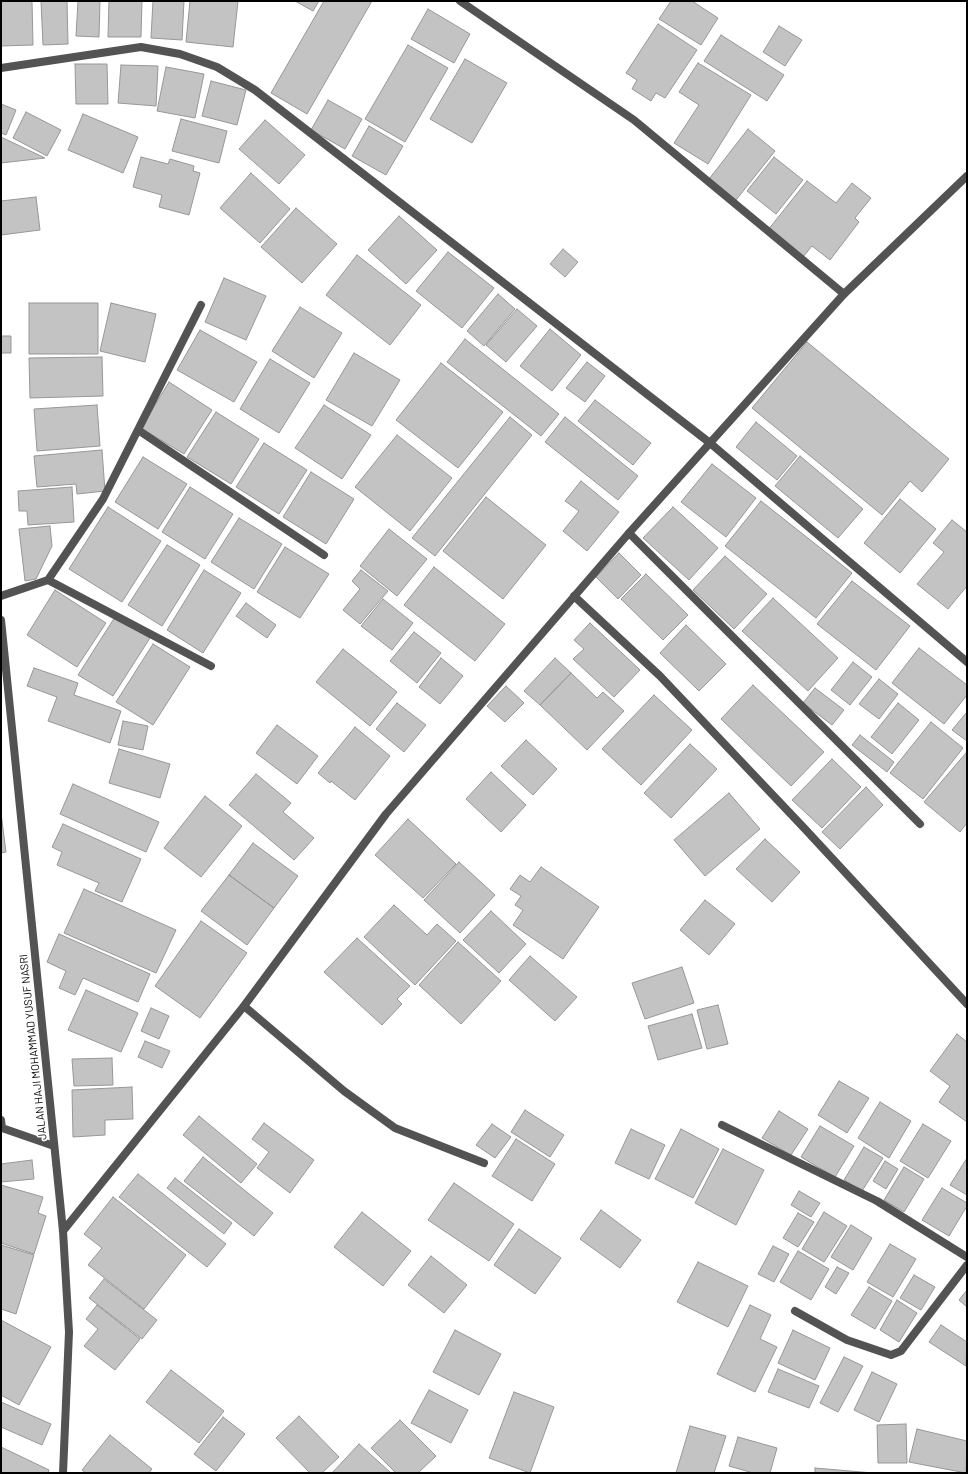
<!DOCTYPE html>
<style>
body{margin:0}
#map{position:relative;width:968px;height:1474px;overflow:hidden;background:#fff;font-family:Barlow,sans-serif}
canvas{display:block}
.frame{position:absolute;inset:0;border:2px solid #000;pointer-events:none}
</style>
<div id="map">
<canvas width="968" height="1474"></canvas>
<div class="frame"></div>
</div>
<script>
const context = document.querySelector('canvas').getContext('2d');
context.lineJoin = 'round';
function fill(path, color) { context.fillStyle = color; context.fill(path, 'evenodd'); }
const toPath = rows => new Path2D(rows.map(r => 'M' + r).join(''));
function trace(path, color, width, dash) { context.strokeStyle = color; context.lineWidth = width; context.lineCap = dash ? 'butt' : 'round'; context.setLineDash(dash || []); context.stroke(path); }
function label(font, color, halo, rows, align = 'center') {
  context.font = font + ' Barlow,sans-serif'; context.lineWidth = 3.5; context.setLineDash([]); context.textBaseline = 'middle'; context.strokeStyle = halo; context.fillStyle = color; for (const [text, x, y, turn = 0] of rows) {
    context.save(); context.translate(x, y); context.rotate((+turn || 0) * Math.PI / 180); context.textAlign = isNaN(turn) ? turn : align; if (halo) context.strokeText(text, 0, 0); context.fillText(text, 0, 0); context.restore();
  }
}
const building = toPath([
 [1,1,32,1,33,45,1,46,1,1],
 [41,1,67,1,68,44,43,45,41,1],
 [78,1,100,1,99,37,76,36,78,1],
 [109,1,142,1,141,37,108,37,109,1],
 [153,1,184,1,182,40,151,38,153,1],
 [190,1,238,1,233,47,186,42,190,1],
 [295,1,319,1,313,11,295,1],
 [324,1,372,1,307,114,271,93,324,1],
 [671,1,692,1,718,18,701,45,659,19,671,1],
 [428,9,470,34,454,63,411,39,428,9],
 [658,24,697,50,665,98,656,93,651,101,632,89,637,80,626,73,658,24],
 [779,26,802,40,785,66,763,52,779,26],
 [721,35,784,75,767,101,704,61,721,35],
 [408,45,448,68,405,142,365,119,408,45],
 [465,59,507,83,472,143,430,119,465,59],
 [698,63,751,95,708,164,674,143,699,105,679,92,698,63],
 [75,64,107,64,108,104,76,104,75,64],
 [121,65,158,66,156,106,118,103,121,65],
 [166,67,204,74,195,118,157,111,166,67],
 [211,81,246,90,237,125,202,116,211,81],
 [328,100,362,119,345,149,311,130,328,100],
 [1,104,16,110,6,135,1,133,1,104],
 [26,112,61,130,47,156,13,138,26,112],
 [83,114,138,137,123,173,68,150,83,114],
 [181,119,227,131,219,163,172,151,181,119],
 [265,120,305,155,279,184,239,149,265,120],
 [369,126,403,146,386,175,352,156,369,126],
 [748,129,775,151,736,200,709,179,748,129],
 [1,137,45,158,1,163,1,137],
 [141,157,168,164,170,159,194,166,193,171,200,173,189,215,159,207,162,195,133,187,141,157],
 [774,157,803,180,776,214,747,191,774,157],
 [251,173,290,209,260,243,220,208,251,173],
 [807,181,836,203,852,183,871,198,855,218,859,222,830,260,812,246,803,257,768,230,807,181],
 [36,197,40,230,1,235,1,201,36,197],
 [296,208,337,244,302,283,261,247,296,208],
 [399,216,437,250,406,284,368,250,399,216],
 [563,249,578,262,565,277,550,264,563,249],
 [448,252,494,288,462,328,416,291,448,252],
 [357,255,421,305,390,345,326,295,357,255],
 [224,278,266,296,246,340,205,322,224,278],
 [498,294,515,309,484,346,467,331,498,294],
 [29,303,98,303,98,354,29,354,29,303],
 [111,303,156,314,145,362,100,351,111,303],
 [300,307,342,333,314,378,272,351,300,307],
 [517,309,537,326,506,362,486,345,517,309],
 [550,329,581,355,552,391,520,366,550,329],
 [200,330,257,362,234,402,177,370,200,330],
 [1,336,11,336,11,353,1,353,1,336],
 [465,339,559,414,541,436,447,362,465,339],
 [807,342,949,459,922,492,910,481,882,515,752,408,807,342],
 [354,353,400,380,372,426,326,400,354,353],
 [102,357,103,396,30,398,29,358,102,357],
 [270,359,310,383,279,433,240,409,270,359],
 [587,362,605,376,585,402,566,388,587,362],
 [441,363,503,412,458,468,396,420,441,363],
 [169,382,212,410,184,454,141,428,169,382],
 [595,400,651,443,633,465,578,421,595,400],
 [97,405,100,446,37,451,34,409,97,405],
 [324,405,371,435,342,479,295,448,324,405],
 [216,412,259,439,231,484,187,457,216,412],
 [510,417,532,435,435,556,412,538,510,417],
 [565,417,638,476,618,500,545,442,565,417],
 [756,422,797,456,777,480,736,447,756,422],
 [397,435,452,478,410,531,355,487,397,435],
 [264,443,307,470,279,514,236,487,264,443],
 [102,450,105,491,77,494,76,484,37,487,34,456,102,450],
 [800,456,863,509,838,538,775,486,800,456],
 [143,457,187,484,158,529,115,502,143,457],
 [712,464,756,498,726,537,681,502,712,464],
 [311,472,354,499,326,544,283,517,311,472],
 [581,481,619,512,587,551,563,531,579,511,565,501,581,481],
 [72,487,74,522,28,525,27,511,19,511,18,491,72,487],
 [190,487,233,514,205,559,162,532,190,487],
 [486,497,546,545,503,599,443,551,486,497],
 [900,499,936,529,900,573,864,543,900,499],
 [761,501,852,573,816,618,725,546,761,501],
 [108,507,161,541,122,602,69,569,108,507],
 [673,507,718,548,689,580,643,538,673,507],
 [239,518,282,544,254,589,211,562,239,518],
 [952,520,967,532,967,586,948,609,917,584,944,552,933,543,952,520],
 [50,526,52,546,36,579,25,581,19,529,50,526],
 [389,529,427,559,397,596,360,566,389,529],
 [167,545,200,565,162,626,128,605,167,545],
 [285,547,329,574,300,618,257,592,285,547],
 [619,553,641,575,618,599,596,577,619,553],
 [725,556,767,594,734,629,693,590,725,556],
 [434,567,505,624,475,661,404,605,434,567],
 [204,570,241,593,203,653,167,630,204,570],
 [361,570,388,591,360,624,343,610,360,589,352,581,361,570],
 [646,574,688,615,663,640,621,599,646,574],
 [852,581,910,626,876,670,817,624,852,581],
 [55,590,106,623,77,667,27,635,55,590],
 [773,598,838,658,808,691,742,631,773,598],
 [383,599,413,623,392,650,361,626,383,599],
 [246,603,276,625,267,638,236,616,246,603],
 [115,617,150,638,113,696,78,675,115,617],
 [590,623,640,670,614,697,573,659,584,649,574,640,590,623],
 [686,625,726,664,699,691,660,653,686,625],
 [414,632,441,653,417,683,390,661,414,632],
 [153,644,190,667,153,725,116,702,153,644],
 [919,648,967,685,967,695,944,724,892,683,919,648],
 [343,649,397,692,370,726,316,682,343,649],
 [441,658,463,676,440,704,419,687,441,658],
 [555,658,571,673,540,705,524,691,555,658],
 [853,662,872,677,850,705,831,690,853,662],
 [34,668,78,683,74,695,121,711,110,743,48,721,57,697,27,686,34,668],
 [571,673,597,698,603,692,624,711,587,750,540,705,571,673],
 [879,679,898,694,879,719,859,704,879,679],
 [753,685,824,752,791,786,721,719,753,685],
 [506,686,524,703,505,722,487,706,506,686],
 [815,688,844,710,832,725,803,703,815,688],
 [654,695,692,730,641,785,602,749,654,695],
 [397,703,426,725,404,752,376,729,397,703],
 [898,703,919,720,892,754,871,737,898,703],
 [967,712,967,741,952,730,967,712],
 [123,721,148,726,143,750,118,745,123,721],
 [931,722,963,748,923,799,890,773,931,722],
 [277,725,318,756,297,784,256,753,277,725],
 [355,727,390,756,355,800,331,781,330,783,318,773,355,727],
 [860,735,894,762,887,772,852,745,860,735],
 [526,740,557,769,533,795,501,766,526,740],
 [690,744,717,769,671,818,644,793,690,744],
 [119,749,170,764,160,798,109,783,119,749],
 [966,753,967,754,967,823,960,832,924,802,966,753],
 [832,759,861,787,822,828,792,800,832,759],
 [491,772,526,805,501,832,466,799,491,772],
 [256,774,291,803,283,812,314,838,294,860,229,805,256,774],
 [73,784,159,822,146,852,60,814,73,784],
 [866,787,883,805,840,849,822,832,866,787],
 [729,793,760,829,705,876,674,840,729,793],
 [205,796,242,826,201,877,164,848,205,796],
 [1,813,6,852,1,853,1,813],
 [408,819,456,864,423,898,375,855,408,819],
 [63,824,141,859,122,902,95,891,99,883,57,865,62,852,52,847,63,824],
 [765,839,800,872,772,902,736,869,765,839],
 [253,843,298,876,274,908,229,875,253,843],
 [459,862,495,895,460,933,424,900,459,862],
 [541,867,599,907,563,959,513,925,523,910,515,905,521,896,510,889,520,875,530,882,541,867],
 [229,875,274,908,247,945,201,911,229,875],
 [84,889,176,930,156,973,64,933,84,889],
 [705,900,735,924,709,955,680,930,705,900],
 [394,905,427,935,437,924,456,941,415,985,364,937,394,905],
 [491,911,526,944,499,973,463,940,491,911],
 [201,921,247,953,200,1018,155,986,201,921],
 [59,934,150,974,138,1002,83,978,75,995,59,988,66,971,47,962,59,934],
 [357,938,410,986,397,999,402,1004,382,1025,324,972,357,938],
 [458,942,501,981,461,1024,419,985,458,942],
 [530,956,577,997,555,1021,509,980,530,956],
 [682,967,694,1003,645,1019,632,983,682,967],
 [86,990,138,1013,121,1052,68,1030,86,990],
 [718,1005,728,1044,707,1049,697,1010,718,1005],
 [151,1008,169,1016,159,1039,141,1031,151,1008],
 [692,1014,702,1048,658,1060,648,1026,692,1014],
 [957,1034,967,1042,967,1122,939,1102,950,1086,930,1071,957,1034],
 [145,1041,170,1051,162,1068,138,1057,145,1041],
 [112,1058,113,1085,74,1086,72,1059,112,1058],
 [839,1081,869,1098,847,1133,818,1115,839,1081],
 [132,1087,133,1119,105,1120,105,1135,73,1137,72,1090,132,1087],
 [880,1102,911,1121,889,1158,858,1138,880,1102],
 [525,1110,564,1135,550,1157,511,1132,525,1110],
 [779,1111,808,1129,791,1155,762,1138,779,1111],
 [199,1116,257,1164,241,1183,183,1135,199,1116],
 [264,1123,314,1160,290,1193,257,1168,269,1152,252,1139,264,1123],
 [492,1124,511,1137,495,1158,476,1145,492,1124],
 [923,1124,951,1141,928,1178,900,1161,923,1124],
 [820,1126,854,1146,835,1177,801,1157,820,1126],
 [631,1129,665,1145,649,1179,615,1163,631,1129],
 [681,1129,719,1149,693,1198,655,1179,681,1129],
 [516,1139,555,1164,532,1201,492,1176,516,1139],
 [864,1147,883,1158,862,1191,844,1180,864,1147],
 [723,1149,764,1170,736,1225,695,1203,723,1149],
 [203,1157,273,1213,254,1236,184,1181,203,1157],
 [967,1158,967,1195,950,1185,967,1158],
 [32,1160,34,1179,1,1182,1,1164,32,1160],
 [885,1161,898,1169,886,1189,873,1181,885,1161],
 [904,1167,924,1179,904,1212,884,1200,904,1167],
 [138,1174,226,1244,207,1267,119,1197,138,1174],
 [175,1178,232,1223,224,1234,167,1188,175,1178],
 [454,1183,514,1224,489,1261,428,1220,454,1183],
 [1,1185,43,1197,38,1213,46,1216,34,1254,1,1243,1,1185],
 [942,1188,967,1203,967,1206,949,1236,922,1220,942,1188],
 [799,1191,820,1203,811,1217,791,1205,799,1191],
 [113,1197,186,1255,144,1309,88,1265,102,1248,84,1234,113,1197],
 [601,1210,641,1240,620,1268,580,1239,601,1210],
 [362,1212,411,1251,383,1286,334,1247,362,1212],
 [824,1212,847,1226,824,1262,802,1249,824,1212],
 [798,1213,814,1222,798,1247,783,1238,798,1213],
 [851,1225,872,1238,853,1270,831,1257,851,1225],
 [519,1229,561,1258,535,1294,494,1265,519,1229],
 [890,1244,916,1259,893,1297,867,1282,890,1244],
 [1,1245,34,1255,16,1314,1,1309,1,1245],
 [773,1246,789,1254,774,1282,758,1274,773,1246],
 [798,1251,829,1269,811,1300,780,1282,798,1251],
 [431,1256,467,1285,444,1313,408,1285,431,1256],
 [698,1262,748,1286,728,1327,677,1302,698,1262],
 [837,1267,849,1273,836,1294,825,1287,837,1267],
 [914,1275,935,1287,921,1310,900,1298,914,1275],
 [104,1279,157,1320,142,1339,89,1298,104,1279],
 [869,1287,892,1301,875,1329,851,1315,869,1287],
 [967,1290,967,1307,959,1300,967,1290],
 [897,1300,917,1313,899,1342,880,1330,897,1300],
 [97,1305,140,1339,115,1370,84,1346,98,1329,86,1319,97,1305],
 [750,1305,771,1315,760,1339,777,1347,755,1392,717,1374,750,1305],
 [1,1320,51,1347,19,1405,1,1395,1,1320],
 [941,1325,967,1342,966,1366,929,1342,941,1325],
 [455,1330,501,1354,479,1395,433,1372,455,1330],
 [793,1330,830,1348,815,1380,778,1363,793,1330],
 [844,1357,863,1366,838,1412,820,1403,844,1357],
 [778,1369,819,1386,809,1408,768,1392,778,1369],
 [171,1370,224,1411,199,1443,146,1402,171,1370],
 [872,1372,897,1384,879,1422,854,1410,872,1372],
 [429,1390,468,1410,451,1443,411,1423,429,1390],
 [514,1392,554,1407,530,1473,489,1458,514,1392],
 [1,1402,51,1424,42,1445,1,1427,1,1402],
 [299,1416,339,1457,322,1473,310,1473,276,1438,299,1416],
 [223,1417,245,1434,216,1471,194,1454,223,1417],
 [400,1420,436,1456,418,1473,396,1473,371,1448,400,1420],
 [906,1424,907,1463,878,1463,877,1425,906,1424],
 [690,1426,726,1436,714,1473,676,1473,690,1426],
 [917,1429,967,1441,966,1473,909,1462,917,1429],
 [110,1435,152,1469,149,1473,86,1473,82,1470,110,1435],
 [738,1437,777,1448,770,1473,753,1473,729,1466,738,1437],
 [359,1444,391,1473,332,1473,359,1444],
 [1,1447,49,1470,48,1473,1,1473,1,1447],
 [815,1468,873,1473,815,1473,815,1468]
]);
const service = toPath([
 [1,1120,2,1128,54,1146]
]);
const minor = toPath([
 [460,1,634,120,844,294],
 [1,68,141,47,180,54,217,67,255,90,710,443,967,662],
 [138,430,324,555],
 [629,533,920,824],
 [48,580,211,666],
 [1,596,48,580,103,499,201,305],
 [574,596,660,676,805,829,967,1004],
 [244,1006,344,1091,395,1128,484,1163],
 [722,1125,877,1201,967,1257],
 [795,1311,847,1340,891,1355,901,1351,967,1265]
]);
const tertiary = toPath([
 [1,620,63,1231,69,1332,63,1473],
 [63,1231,244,1006,386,814,629,533,844,294,967,176]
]);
const streetNames = [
 ["JALAN HAJI MOHAMMAD YUSUF NASRI",33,1047,-96]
];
fill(building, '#c3c3c3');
trace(building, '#979797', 1);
trace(service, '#535353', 8);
trace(minor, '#535353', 8);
trace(tertiary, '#535353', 8);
label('11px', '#000', '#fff', streetNames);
</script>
